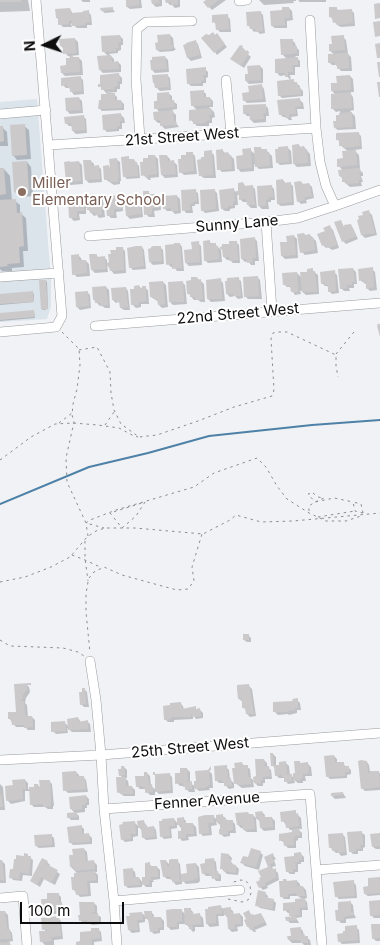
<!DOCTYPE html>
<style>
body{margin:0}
#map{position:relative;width:380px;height:945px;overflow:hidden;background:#f0f2f5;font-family:Inter,sans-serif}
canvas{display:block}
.north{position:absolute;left:20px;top:20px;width:50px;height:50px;-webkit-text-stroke:4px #fff;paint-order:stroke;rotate:266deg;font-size:14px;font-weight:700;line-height:20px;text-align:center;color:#0d0d0e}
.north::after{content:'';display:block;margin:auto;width:18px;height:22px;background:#0d0d0e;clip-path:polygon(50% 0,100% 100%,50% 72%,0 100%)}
.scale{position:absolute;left:20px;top:902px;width:104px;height:22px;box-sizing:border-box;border:2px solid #0d0d0e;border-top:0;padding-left:6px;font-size:15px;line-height:18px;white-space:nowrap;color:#0d0d0e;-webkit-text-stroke:4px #fff;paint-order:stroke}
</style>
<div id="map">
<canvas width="380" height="945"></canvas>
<div class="north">N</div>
<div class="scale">100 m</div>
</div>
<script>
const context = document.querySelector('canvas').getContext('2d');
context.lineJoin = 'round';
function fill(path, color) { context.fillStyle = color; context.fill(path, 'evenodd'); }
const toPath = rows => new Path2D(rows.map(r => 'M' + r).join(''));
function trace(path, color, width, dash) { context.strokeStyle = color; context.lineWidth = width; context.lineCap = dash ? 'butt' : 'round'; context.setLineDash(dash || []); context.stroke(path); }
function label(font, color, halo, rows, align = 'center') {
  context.font = font + ' Inter,sans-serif'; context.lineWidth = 4; context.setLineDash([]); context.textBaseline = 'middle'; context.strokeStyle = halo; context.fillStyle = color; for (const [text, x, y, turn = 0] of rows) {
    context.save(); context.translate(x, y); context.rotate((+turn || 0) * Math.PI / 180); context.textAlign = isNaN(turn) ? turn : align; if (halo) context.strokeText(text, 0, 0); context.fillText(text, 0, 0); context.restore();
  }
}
const built = toPath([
 [37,99,51,281,51,306,47,319,0,322,0,102]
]);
const shadow = toPath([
 [0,0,28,0,30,11,0,12],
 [81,0,90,0,90,2,83,2],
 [127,0,141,0,142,8,130,9,127,7],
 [152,0,162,0,162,6,156,7,153,4],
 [165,0,180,0,180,7,175,8,172,5,170,5],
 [207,0,226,0,212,10,209,7],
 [259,0,296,0,296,1,293,1,294,3,264,5],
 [298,0,326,0,326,2,300,2],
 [112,8,115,12,105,13,102,11],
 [289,8,292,11,293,20,287,21,287,28,275,28,272,26,284,11],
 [336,8,339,11,351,10,354,13,355,26,341,27,337,25,331,17],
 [70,9,73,14,88,12,91,15,92,25,87,25,87,28,77,28,71,23,72,27,63,27,60,24,59,20,57,18],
 [260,12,263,15,265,33,260,34,257,31,254,32,251,28],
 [227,16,230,19,231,32,220,32,217,29,217,25,214,22],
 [170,35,173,38,174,47,176,50,174,50,174,51,160,52,157,50],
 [120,36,123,39,123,45,121,45,121,50,118,51,118,53,109,54,114,59,114,63,118,62,121,65,121,72,103,73,100,70,108,56,103,51],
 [343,37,346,40,348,54,351,57,352,71,341,71,336,65,332,65,329,62,335,55,330,51,333,45],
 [219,38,227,47,217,55,215,52],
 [75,39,78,42,79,55,71,56,74,59,79,58,82,61,83,75,65,76,62,73,67,66,71,59,71,56,68,56,65,53,64,49,61,46],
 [292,40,295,43,296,47,299,50,299,56,295,56,300,61,300,67,295,67,295,75,290,75,291,81,293,81,300,86,300,88,303,91,303,96,282,98,279,95,291,81,286,75,280,76,277,73,287,59,282,54],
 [195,41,198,44,202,58,191,61,188,58],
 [242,47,245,50,244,51,251,57,244,68,231,59],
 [165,57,168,60,169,72,155,73,152,70],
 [260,66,263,69,263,83,249,84,246,81,249,75],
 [205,69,208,72,208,77,206,78,206,83,203,83,203,86,191,86,188,83],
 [119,75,122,78,122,84,120,84,120,89,117,89,117,92,107,93,107,94,100,86],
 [167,75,170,78,171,90,160,91,157,88],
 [350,76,353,79,354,92,349,92,353,97,354,110,350,111,355,116,356,129,338,130,335,128,340,116,340,111,336,112,333,109,336,95,332,91,338,84],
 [80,77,83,80,84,94,74,95,69,88,66,88,63,85],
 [262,86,264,89,266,102,247,103,244,100,250,94],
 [203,91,206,94,206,98,210,98,213,101,213,107,209,107,214,112,215,117,212,118,212,123,209,123,209,126,197,126,191,120,197,110,192,105],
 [114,94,117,97,117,101,121,101,124,104,124,110,102,111,99,108],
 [169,94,172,96,172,101,177,104,177,109,171,110,176,115,176,123,179,127,165,129,162,126,162,123,158,123,155,120,160,113,156,108],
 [79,98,82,101,83,113,70,114,67,111],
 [300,100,303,103,304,109,297,109,298,116,291,117,292,120,289,120,286,117,283,117,280,114],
 [265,105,268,108,269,116,266,116,266,122,254,123,251,120,251,116,247,116,244,113],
 [121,115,124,118,125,123,122,123,122,129,119,129,119,131,107,132,104,129],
 [83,116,86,119,87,133,76,134,73,131,72,126,69,126,66,123],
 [24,126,29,130,31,159,17,160,13,155],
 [0,127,2,127,7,132,8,146,0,146],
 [358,133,361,136,362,149,354,150,359,155,360,168,358,168,363,173,363,176,361,176,363,182,361,182,362,186,350,187,343,181,343,179,340,176,343,171,339,166,349,152,340,145,340,142,337,139],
 [299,145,301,148,304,147,310,154,311,166,297,167,294,164],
 [261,148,263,151,266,150,272,156,273,168,259,169,254,164,254,171,241,172,238,169,244,156,250,150,256,155],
 [288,148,291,151,292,164,280,165,277,162],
 [223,151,226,154,228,153,234,159,235,171,222,172,219,169],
 [211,152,214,155,216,178,204,178,201,176],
 [192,153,195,156,197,174,184,175,181,172],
 [155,156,158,159,159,177,150,178,151,180,149,180,143,175],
 [167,156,170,159,170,162,174,162,177,165,178,177,165,178,162,175],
 [128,158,131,160,134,160,139,166,140,178,127,179,124,176],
 [117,160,120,162,121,181,120,181,120,184,114,185,105,179],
 [91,161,94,164,94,167,98,166,101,169,102,182,89,183,86,180],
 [27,162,31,167,33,196,20,197,15,192],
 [79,162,82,165,83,184,70,185,67,182],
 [4,169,10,176,12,201,15,201,20,205,20,213,26,218,28,251,23,251,24,267,12,268,12,271,2,271,0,269,0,170],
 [283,180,286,184,290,183,293,186,294,205,281,206,278,204],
 [301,182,304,185,309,184,312,187,314,198,306,200,307,203,301,204,298,201],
 [243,183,246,187,252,186,255,189,257,208,251,208,248,205,247,202,243,202,240,199,240,197,237,193,238,205,235,205,235,208,230,209,230,211,225,211,222,209,234,190,237,193,240,192],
 [271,186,274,189,275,200,271,200,271,202,268,202,269,209,262,209,259,206],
 [214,190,217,193,219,211,205,213,202,210],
 [195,191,198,193,199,204,195,204,195,206,192,206,193,213,186,213,184,210],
 [148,192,151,195,157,195,160,198,161,210,154,211,155,217,149,217,146,214],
 [119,196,122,199,123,211,116,212,117,218,111,218,108,215],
 [138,196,141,199,143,217,130,219,127,216],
 [177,196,180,199,181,213,175,214,172,211,167,211,164,208],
 [100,197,103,200,105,217,99,218,97,215,94,216,86,207,86,214,79,214,80,220,74,221,71,218,82,198,88,204],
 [369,212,372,215,377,235,365,238,362,235,360,220],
 [341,221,344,227,350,225,353,228,358,239,346,244,343,241],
 [330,227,333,230,339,248,332,250,328,247,326,248,323,245,326,232],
 [304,234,306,236,310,235,316,241,318,253,305,255,302,252],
 [294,236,297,239,298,258,285,259,282,256,288,243],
 [254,238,257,241,259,261,255,261,255,265,251,265,248,261,245,262,242,259],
 [210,242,212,244,215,244,221,250,222,262,208,263,205,260],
 [236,242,239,245,240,263,233,263,230,260,227,260,224,257,224,251,221,249],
 [198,243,201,246,202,265,189,266,186,263],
 [180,244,182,247,184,271,177,271,174,267,171,267,168,264],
 [142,247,144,250,146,269,133,270,130,267],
 [160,247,163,250,164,264,153,265,150,262],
 [122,248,125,251,126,273,114,274,107,265,108,272,95,273,92,270,96,255,99,258,104,257,107,260,107,264],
 [78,255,81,258,82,261,86,261,89,264,90,276,77,277,74,274],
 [353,269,356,272,357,284,354,284,354,288,349,288,350,291,344,291,341,288],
 [372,269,375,272,377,290,370,291,367,288,367,285,360,280],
 [312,270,318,275,319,294,306,295,300,290,301,294,295,295,290,287,287,287,284,284,297,273,302,278],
 [334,272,337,275,339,293,332,294,329,291,329,288,327,286,325,286,322,283],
 [257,277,260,280,262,299,248,299,245,296],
 [197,278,204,284,205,302,201,302,198,300,194,300,189,294],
 [238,279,241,281,243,298,238,299,235,296,230,297,227,294],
 [220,280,223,283,225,301,211,302,208,299],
 [46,281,47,282,48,309,43,310,42,309],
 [163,282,166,285,168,307,162,308,159,305,159,302,151,297],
 [182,282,185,285,187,304,173,305,170,302],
 [139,286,144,291,145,288,148,290,149,304,141,304,141,307,136,308,133,305],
 [106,287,109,290,110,308,105,308,102,306,100,306,94,300],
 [126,288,128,291,130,310,124,310,121,308,121,304,119,302,116,303,113,300],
 [87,292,90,295,91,308,80,310,77,307],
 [33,293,34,294,34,302,0,305,0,295],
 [34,312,35,318,0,321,0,314],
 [248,635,251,638,251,642,247,642,244,640],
 [26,684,29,687,30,692,26,698,25,703,27,705,28,717,32,717,35,720,35,730,28,730,25,727,16,727,9,718,17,713,15,685],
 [249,686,252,689,256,716,250,717,247,714,247,711,244,708,243,702,239,699],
 [84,689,87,692,89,707,84,707,81,704],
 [297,700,300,703,301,710,297,710,297,713,289,715,288,714,278,715,275,712],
 [180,703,183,706,184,710,195,708,197,710,200,710,203,713,203,718,196,719,193,715,193,719,174,720,174,722,168,722,165,719],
 [78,718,81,722,87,721,90,724,91,732,72,732,67,728,68,733,56,734,53,731,64,722,69,727],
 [273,754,276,757,276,767,286,763,289,766,290,775,291,775,294,778,299,762,302,764,308,764,311,767,312,776,305,776,306,781,303,781,303,783,298,783,294,780,295,783,288,784,284,778,279,778,276,775,275,768,272,765],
 [334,756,337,759,337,763,343,763,346,767,348,767,351,770,351,774,347,775,347,778,330,779,327,776],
 [264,760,267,763,267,767,271,770,272,779,265,779,265,783,263,783,263,786,258,786,253,781,254,787,242,788,235,783,242,764,250,769,251,778,255,782,258,778],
 [367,762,369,765,370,772,380,773,380,790,365,791,362,788],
 [124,767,127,770,127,778,125,778,128,781,129,787,132,787,135,790,135,796,124,796,118,792,123,778,120,775],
 [226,767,229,770,230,780,234,783,234,788,229,789,226,786,225,783,219,783,216,780],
 [187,769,190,772,190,783,196,787,209,771,212,774,213,788,209,788,210,790,199,791,194,787,195,792,189,792,184,786,180,786,177,783,182,774],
 [76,772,79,775,79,777,83,777,86,780,88,792,68,793,65,790],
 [147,773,150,776,151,786,156,790,169,774,172,777,173,793,159,794,155,790,155,795,150,795,147,792,146,789,140,789,137,786],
 [25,780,28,783,28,789,36,788,38,785,41,789,49,781,52,784,54,806,53,806,53,809,48,809,45,807,34,807,31,804,30,791,25,791,25,801,11,804,8,801,7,787,14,787],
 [0,784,3,787,5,810,0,810],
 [343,793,346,798,335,799,332,796],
 [86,796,89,799,89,805,87,805,87,808,85,808,85,812,76,813,79,816,79,820,71,820,68,817,75,813,71,809],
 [262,812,265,815,265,817,272,818,275,821,275,830,264,831,261,828,261,822,257,819],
 [295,812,301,818,302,829,298,829,302,833,302,838,298,838,298,840,296,841,296,848,288,848,285,845,285,843,280,840,293,833,293,830,290,830,283,821],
 [222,815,228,821,232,821,235,824,236,833,230,833,230,836,224,837,221,834,220,825,216,821,217,825,211,826,212,835,203,836,200,833,199,818,213,816,217,820],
 [249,815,253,815,256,818,257,832,247,832,244,830,244,828,241,828,238,825],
 [183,818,186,821,186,824,193,824,196,827,197,836,188,837,189,840,182,841,180,838,182,832,181,828,177,823,177,828,171,829,172,838,164,839,161,836,174,819,178,824],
 [134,822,139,827,144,822,148,828,154,827,156,830,157,839,146,840,143,837,143,832,138,826,138,836,133,837,133,841,125,842,122,839],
 [81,826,84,829,84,835,89,835,92,838,92,844,73,845,70,842],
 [362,833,365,835,365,847,363,848,363,851,358,851,358,854,353,854,350,851],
 [342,834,345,837,347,855,341,856,339,853,336,853,330,847],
 [51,835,54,838,55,847,39,848,36,846],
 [380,835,380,849,376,849,373,847],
 [84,849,87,852,88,862,94,862,97,865,97,872,95,872,98,875,98,883,90,883,91,896,80,897,73,889,76,878,78,874,71,867,74,856],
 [260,852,263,855,259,870,245,866,242,863],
 [301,854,304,857,304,862,301,862,301,864,298,864,298,872,295,872,295,874,290,874,287,871,295,858],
 [27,855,33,860,32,876,23,875,22,881,13,880,11,877,14,871],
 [229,855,232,858,231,862,233,864,233,866,236,866,239,869,238,875,227,874,221,868],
 [273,855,276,859,274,860,276,866,272,867,274,871,275,870,278,873,279,880,267,886,268,888,263,890,260,887,262,881,269,868,266,857],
 [213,859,216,862,217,872,221,875,221,881,216,881,212,876,206,876,203,873,207,864],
 [0,861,2,861,5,864,6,883,0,883],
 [166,861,170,865,177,861,180,864,181,875,188,874,196,864,199,867,200,881,198,883,186,884,182,880,182,884,176,885,171,879,167,879,164,876],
 [47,862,50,865,49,867,60,874,55,885,44,879,40,887,31,881],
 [149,864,153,867,157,867,160,870,160,879,153,880,154,882,152,882,152,887,146,887,142,883,142,887,128,888,125,885,132,869,135,872,136,879,139,878,143,883,146,878],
 [380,879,380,895,368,896,365,894,370,887],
 [297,881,300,884,300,887,303,887,306,890,307,898,304,899,307,902,308,910,302,910,302,917,296,918,298,921,299,923,290,923,287,920,293,918,290,915,290,913,288,913,285,910,302,899,298,896,290,896,290,899,284,899,281,896,288,882],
 [353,882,356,885,357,898,339,899,336,896],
 [265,893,268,896,267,899,273,900,276,903,275,911,260,908,257,905],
 [58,894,61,897,61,903,64,906,64,913,46,915,43,912,49,900],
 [380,901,380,918,374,918,371,915],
 [350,902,353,905,354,914,356,918,346,919,346,923,341,923,338,920],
 [94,903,97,906,97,915,101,917,101,924,92,925,90,923,83,923,80,920],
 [221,907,223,909,230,909,233,911,234,915,240,914,243,917,243,926,237,927,238,931,232,932,229,929,228,918,224,914,224,916,218,916,219,926,210,927,207,924],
 [190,909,193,912,194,915,200,915,203,918,204,927,195,927,195,931,193,932,186,924,179,924,179,929,171,930,168,927,181,910,185,914],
 [5,912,8,915,9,929,12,933,13,941,8,942,11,945,1,945,0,942,0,913],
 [151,912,154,915,154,917,161,918,164,921,164,930,160,930,160,933,154,934,151,931,150,922,145,917,145,922,139,923,140,932,132,933,129,930,142,913,146,917],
 [249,912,254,917,260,914,263,917,267,925,255,930,256,932,254,932,248,927],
 [58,918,61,921,63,939,54,940,54,945,45,945,41,941,46,932,44,929],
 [380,925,380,941,376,941,373,938],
 [356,927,359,930,360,943,342,944,339,941,344,935],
 [300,928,303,931,303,935,310,940,311,945,304,945,302,943,292,943,289,940],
 [98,929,101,932,102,941,94,942,94,945,77,945,82,943,92,932]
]);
const stream = toPath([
 [0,504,89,467,148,453,209,436,312,425,380,420]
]);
const building = toPath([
 [0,0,21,0,21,2,0,2],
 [126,0,139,0,139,5,126,7],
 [151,0,159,0,160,3,152,4],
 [165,0,178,0,178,4,171,5,171,2,166,3],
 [206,0,219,0,208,8,203,2],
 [380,3,380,18,375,19,374,4],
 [113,7,113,10,101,11,100,8],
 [282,7,289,7,290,18,284,18,285,25,271,26,270,11,282,10],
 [329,7,337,7,337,10,352,9,353,23,337,25,336,22,333,23,332,18,329,17],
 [70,8,71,13,83,12,83,11,89,10,90,22,85,23,85,25,72,26,72,21,69,21,69,24,58,25,58,18,56,18,55,9],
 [261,11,263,31,256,32,255,29,250,29,249,26,247,26,246,12],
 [228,14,229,29,216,30,215,22,212,23,212,15],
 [380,21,380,36,375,37,373,22],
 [213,32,215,35,217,33,225,44,214,53,201,38,206,34,209,35],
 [170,34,171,45,173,45,173,48,171,48,172,49,156,50,155,43,158,42,157,35],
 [120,35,121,42,118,43,119,48,115,48,116,51,102,52,101,36],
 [344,35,345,50,329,51,329,44,332,44,331,36],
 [75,38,76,53,63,54,63,46,60,46,59,39],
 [280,39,293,39,293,46,297,46,297,53,281,55],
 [196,40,200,55,187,58,183,45,186,44,186,43],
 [380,43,380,58,377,58,375,44],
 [240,45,243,46,242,48,246,51,247,50,249,52,249,53,241,66,230,59],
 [348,53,349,68,337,69,337,65,335,65,335,62,328,63,328,54],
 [111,55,112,62,118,61,119,69,99,70,97,56],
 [69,56,73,56,73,57,79,57,80,72,61,73,60,66,66,65,66,58,70,58],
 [165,56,167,69,151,70,150,60,152,60,152,57],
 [298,57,298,65,292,65,293,72,288,72,288,77,285,77,285,73,275,73,275,59],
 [377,62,380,62,380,77,379,77],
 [260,65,261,80,245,81,245,74,248,74,247,66],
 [206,67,206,75,203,75,204,80,201,81,201,83,187,84,186,69],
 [119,73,120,81,117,81,118,86,114,87,114,89,101,90,101,87,98,87,98,84,100,84,100,75],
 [168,74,169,87,155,88,154,83,153,83,152,75],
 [350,75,351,90,331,91,331,83,337,83,336,76],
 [81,76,82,91,70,92,70,88,68,88,67,85,61,86,61,78],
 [294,79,294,82,297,82,298,87,300,87,301,94,278,96,277,81],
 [377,82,380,82,380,97,379,97],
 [262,84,263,99,243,101,242,93,249,92,248,86],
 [204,90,204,97,210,97,211,105,191,106,190,91],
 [107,91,110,91,110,93,115,93,115,100,121,100,122,108,98,109,99,100,101,100,101,94,107,94],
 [169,92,170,100,174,100,175,107,154,109,154,101,157,101,157,93],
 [351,92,352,108,331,109,331,94],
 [79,97,81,110,66,111,65,98],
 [300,98,301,106,295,107,296,114,289,114,290,117,285,118,285,115,279,115,277,100],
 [266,104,266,113,263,113,264,119,250,120,249,113,243,114,243,105],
 [211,108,212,114,209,115,210,120,206,121,206,123,193,124,193,120,189,121,189,110],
 [173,110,174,121,176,121,177,125,160,126,160,120,154,120,153,112],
 [352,112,353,127,334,128,333,121,336,121,336,115,339,115,339,113],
 [121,113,122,121,120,121,120,126,117,126,117,129,103,130,102,115],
 [84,115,85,130,72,131,71,123,65,124,64,117],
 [25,124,27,155,12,156,10,125],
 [0,126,3,126,4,141,0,142],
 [359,132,360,146,343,148,343,146,339,146,339,140,336,140,336,133],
 [299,144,299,147,304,146,305,150,307,149,308,163,293,164,292,145],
 [288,146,289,162,276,163,275,149,278,149,278,147],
 [254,147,261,147,261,149,267,149,267,152,269,152,270,166,255,167],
 [251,148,252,168,237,169,236,156,243,155,242,149],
 [223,149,223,153,228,152,229,155,231,155,232,169,217,170,216,150],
 [212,150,213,175,199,176,197,160,201,159,201,157,204,157,204,151],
 [356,150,357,165,337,167,337,159,343,158,342,151],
 [186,152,193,152,194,171,179,173,178,159,181,159,181,155,186,155],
 [148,155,155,155,157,174,148,175,148,177,145,177,145,175,141,176,140,162,143,162,143,158,148,158],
 [159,155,167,155,168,161,174,160,176,174,161,175],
 [129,156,129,159,134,159,135,162,137,162,138,176,123,177,121,157],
 [117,158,119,178,118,178,118,182,110,182,109,179,104,180,103,166,109,165,109,167,110,167,109,159],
 [83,160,91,160,92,166,99,165,100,179,85,180],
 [27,161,29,191,14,192,12,162],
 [70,161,70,162,79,161,81,181,66,182,64,162],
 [0,168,4,168,6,194,0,195],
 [358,168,360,168,361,173,359,173,361,179,359,180,359,183,346,184,346,182,342,182,342,177,339,176,338,170],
 [283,179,283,183,291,182,292,202,277,204,276,180],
 [301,181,302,184,309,183,312,196,304,197,305,200,297,202,294,182],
 [243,182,244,186,253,185,255,205,247,205,246,199,239,200,239,195,237,195,236,191,238,191,238,183],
 [272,185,273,197,269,197,269,199,266,200,266,206,258,206,257,186],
 [234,188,235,202,233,202,233,206,228,206,228,208,221,209,219,190],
 [196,189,197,201,193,202,193,203,190,204,190,210,182,211,181,190],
 [215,189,216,209,201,211,200,190],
 [143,191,149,191,149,194,158,194,159,208,152,208,152,214,144,215],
 [139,194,141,214,126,216,124,196],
 [120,195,121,209,114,209,114,215,107,216,105,196],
 [177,195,178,211,171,211,171,208,163,209,162,196],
 [101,196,102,215,95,215,95,213,90,213,90,210,87,210,86,197],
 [83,197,84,211,77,211,77,218,69,218,68,198],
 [16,199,17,213,22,212,24,246,19,247,20,263,7,264,8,266,0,267,0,200],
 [369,210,375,233,361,235,357,220,359,219,358,216,363,215,362,212],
 [341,220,345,231,344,225,351,224,356,236,342,242,334,222],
 [330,225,337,245,328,248,324,245,322,246,317,234,325,231,323,228],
 [304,233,305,235,310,234,310,237,313,237,315,250,300,253,297,234],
 [294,235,296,255,281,256,280,242,287,242,286,236],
 [255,237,256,258,252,258,253,262,247,263,246,259,241,259,240,239],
 [210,240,210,243,216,243,216,246,218,246,219,259,204,261,203,241],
 [199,241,200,262,185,263,184,250,192,249,191,242],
 [229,241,237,241,238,260,229,261,229,257,223,257,222,249,220,249,220,247,222,246,222,244,229,244],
 [174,243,180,243,182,268,172,269,172,264,166,265,165,245,174,244],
 [136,246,142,246,144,266,129,268,127,248],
 [153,246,161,246,162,261,149,262,148,249,151,248,151,247],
 [116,247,123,247,124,270,110,271,109,266,107,266,107,263,109,262,108,254,111,254,110,250,116,250],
 [79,254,79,260,86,260,87,273,72,275,71,255],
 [89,254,97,254,97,257,105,256,106,269,91,270],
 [373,267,374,287,366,289,366,282,363,282,363,280,359,281,358,269],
 [313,268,313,271,315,271,317,292,302,292,300,272,307,272,307,269],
 [353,268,355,282,352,282,352,285,347,285,347,288,340,289,338,269],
 [335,270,336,291,328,292,328,285,325,285,325,283,321,284,320,272],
 [297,272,298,292,291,292,290,286,287,286,287,285,283,285,282,273],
 [258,276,259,296,244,297,243,277],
 [191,277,197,277,198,280,201,279,203,299,196,300,195,297,190,297,190,294,187,294,186,281,191,280],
 [239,277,241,296,233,296,233,294,226,294,225,281,227,281,227,278],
 [221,278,222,299,207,299,206,280],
 [39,280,46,280,48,309,41,309],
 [163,281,165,304,158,305,157,299,154,299,154,297,150,297,149,282],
 [183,281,184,302,169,302,168,282],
 [139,285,140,289,142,288,142,286,146,286,146,301,139,302,139,305,131,305,130,289,134,289,134,286],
 [106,286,108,305,101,306,100,303,95,303,95,300,93,300,92,287],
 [126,287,128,307,120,308,119,302,116,302,116,300,112,300,111,288],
 [33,291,34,302,0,304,0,294],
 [88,291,89,306,76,307,75,292],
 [34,310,35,317,0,320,0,313],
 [377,324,380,324,380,337,377,326,378,326],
 [243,634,249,634,249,640,243,640],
 [31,683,31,685,27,685,27,689,23,695,23,699,21,699,21,701,24,701,25,715,27,716,32,716,33,727,24,728,24,725,12,725,11,719,8,719,8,712,16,712,14,684],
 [249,684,254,714,246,714,245,708,242,708,242,699,238,699,237,689,237,685],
 [82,688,85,688,86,704,80,705,79,692,82,692],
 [298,698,298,708,295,708,295,710,288,711,288,712,273,712,273,702,293,701,292,699],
 [181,702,182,709,196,706,196,709,200,708,201,716,192,717,192,714,191,714,191,717,171,717,172,719,164,720,163,706,170,705,170,703],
 [78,717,79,722,88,720,88,729,68,730,67,719],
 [65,721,66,731,51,732,51,722],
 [270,753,273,753,274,765,279,765,279,762,286,761,287,774,292,774,292,781,284,782,284,777,282,777,282,775,275,776,274,766,271,766],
 [334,755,335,762,344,762,344,766,349,766,349,772,345,772,345,776,326,777,324,756],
 [255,759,264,759,265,765,262,766,269,766,270,776,262,777,263,780,261,780,261,784,254,783,253,777,256,776],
 [361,760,367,761,368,773,370,773,370,771,379,771,380,787,361,789,358,761],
 [294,761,300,761,300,763,308,762,309,773,303,774,303,778,301,778,301,780,293,781,293,773,295,773],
 [242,762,243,765,248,765,248,777,251,777,251,784,238,785,237,783,234,784,232,768,235,768,234,763],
 [227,765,228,779,231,778,232,786,224,786,224,782,222,782,222,780,215,781,214,766],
 [121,766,124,766,125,775,119,776,118,769,121,769],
 [211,766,211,770,209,771,210,785,207,786,207,787,204,788,194,789,194,781,196,781,195,771,208,770],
 [180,768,187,768,188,782,192,781,192,789,185,790,185,787,183,787,183,783,175,784,175,773,180,773],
 [76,771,77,776,84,776,86,789,63,791,62,772],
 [144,772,147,772,149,785,152,784,153,792,145,793,145,788,143,788,143,786,136,787,135,776,144,776],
 [153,772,155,772,155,774,170,773,171,790,155,792,155,775,153,775],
 [116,777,126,777,126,786,132,786,133,794,120,794,120,792,117,793],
 [25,779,26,789,22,789,23,799,6,801,5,786,13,785,12,780],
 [39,780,50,780,51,803,50,803,51,806,43,807,43,804,30,805,29,787,34,787,34,784,38,784,38,788,40,788],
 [343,792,343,795,331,796,331,793],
 [0,794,1,794,3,807,0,807],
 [86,795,87,803,85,803,85,805,82,805,82,809,73,810,73,809,70,809,69,797],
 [296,810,296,814,298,813,299,826,286,828,285,821,281,822,280,812],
 [262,811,263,816,265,815,265,817,272,817,273,827,260,828,259,819,256,819,255,812],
 [77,812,77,817,67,818,67,813],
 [248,812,249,814,253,814,255,829,243,830,242,825,237,825,235,813],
 [223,814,223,817,225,817,226,820,233,820,233,830,227,831,228,834,221,835,219,834,219,829,220,829,220,822,216,822,216,815],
 [205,815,214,815,214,823,208,823,209,833,199,834,198,817],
 [184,817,184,822,186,822,186,823,193,823,194,834,186,834,186,838,178,839,178,831,181,831,181,825,177,825,177,818],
 [174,818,175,826,169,826,170,836,160,837,159,821,162,821,162,819],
 [144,820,145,825,147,825,147,827,154,826,155,837,142,838,141,828,138,828,137,821],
 [135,821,136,834,130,834,131,839,121,840,119,825,123,824,122,822],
 [82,825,82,834,89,833,90,842,69,843,67,827],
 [299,828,300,835,295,836,295,838,293,838,294,845,284,846,283,840,279,841,279,834,292,832,292,829],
 [362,831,363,845,360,845,361,849,356,849,356,852,349,852,347,832],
 [343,833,345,852,337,853,337,850,332,851,332,847,329,848,328,834],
 [380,833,380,846,372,847,370,834],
 [52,834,52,845,35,846,34,835],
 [84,848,86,861,94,860,95,869,74,871,74,867,70,867,69,855,73,855,72,849],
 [251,848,261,851,256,867,240,863,243,856,248,857],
 [301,852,302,859,299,860,299,862,295,862,296,869,293,869,293,872,286,872,284,857,294,856,294,853],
 [24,853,28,854,28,856,31,856,29,874,20,872,19,879,9,878,10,869,13,869,14,859,16,859,16,855,24,856],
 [221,853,229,854,229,858,231,860,231,864,236,865,236,873,223,871,223,869,220,869],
 [273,853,274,856,272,857,274,863,270,864,272,870,276,868,276,877,265,883,266,885,259,888,256,882,260,880,259,878,261,877,258,871,268,867,264,857],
 [42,858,48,861,46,864,58,870,51,883,41,877,37,885,30,881],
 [214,858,215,871,218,871,219,878,212,879,211,875,209,875,209,873,202,874,200,864,205,863,205,859],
 [171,859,178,859,180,882,172,882,172,879,170,880,170,876,163,877,160,860,166,860,167,866,169,866,169,860],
 [0,860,2,860,4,880,0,880],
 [150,862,150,866,157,866,158,877,151,877,151,880,149,880,150,884,142,885,142,877,145,877,145,863],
 [196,863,198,878,194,879,194,880,181,882,181,874,187,873,186,864],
 [133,868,133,877,139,877,140,885,124,886,123,869],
 [95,871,96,880,87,881,88,894,76,895,75,889,72,890,71,877,74,877,74,873],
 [380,877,380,893,364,894,363,887,368,886,368,878],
 [283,879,286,879,287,881,297,880,297,886,303,886,305,896,297,896,296,893,288,894,288,897,280,897,279,881,283,881],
 [354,880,355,896,335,897,333,882],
 [258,890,266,892,265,897,274,899,272,909,255,906],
 [47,893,59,893,59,902,62,902,62,910,42,913,41,899,47,899],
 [305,898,306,907,299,908,300,915,289,916,289,910,283,911,283,903,295,902,295,899],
 [380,900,380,915,370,916,369,901],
 [351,901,351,912,354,912,354,915,343,917,344,920,336,921,335,910,338,910,338,902],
 [79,902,94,902,95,912,91,913,91,914,98,913,99,922,87,922,87,920,79,921,78,915,80,915],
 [221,905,222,913,216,914,216,923,206,924,205,909,208,909,208,907],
 [231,907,231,912,233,912,233,914,240,913,241,924,235,924,235,929,228,929,227,915,224,915,223,908],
 [184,908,191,908,191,912,193,912,193,914,200,913,201,924,192,925,193,929,189,929,189,925,185,925],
 [173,909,182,909,182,921,177,922,177,927,167,927,166,910],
 [249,910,251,915,253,914,254,915,261,913,265,922,253,927,254,929,250,930,249,927,247,927,244,920,246,919,243,913],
 [0,911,5,911,7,929,10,929,11,939,0,939],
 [144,911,152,911,152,916,154,915,154,917,161,917,162,927,158,928,158,931,150,932,148,919,145,919],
 [142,912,143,920,137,920,138,930,128,930,126,916,130,916,129,913],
 [59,916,61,936,51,937,52,941,40,942,39,931,47,931,47,929,42,930,41,918],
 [296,916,296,920,286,921,285,917],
 [371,924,380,924,380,938,372,939],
 [357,925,358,940,338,942,337,934,343,933,343,931,345,931,345,926],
 [301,927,301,934,304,933,305,936,308,936,308,943,301,943,300,940,288,940,287,936,291,936,290,928],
 [91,928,99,928,100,938,91,939,92,945,76,945,76,942,80,941,80,932,91,931],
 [10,942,10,945,0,945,0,943]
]);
const path = toPath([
 [62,332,79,349,80,365,77,389,73,404,72,415,74,422,66,458,67,482,86,523,104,528],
 [79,350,97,347,110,372,111,393,114,410,121,424,139,437,157,435,198,421,234,407,272,396,274,390,271,339,273,333,277,332,287,332,336,355,336,366,338,377],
 [336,354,354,332],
 [59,423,72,413],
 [105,425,114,412],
 [0,460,31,437,55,424,73,423,98,425,119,428,134,436,138,437],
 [313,493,318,497,324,498,315,502,308,494,313,493],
 [145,502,136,516,122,528,110,513,145,502],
 [309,511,309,506,315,502,334,498,353,502],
 [363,513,361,504,353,502,355,511,363,513,365,513],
 [318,517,355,511],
 [88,536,86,523,90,520,116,510,194,487,214,473,257,458,266,467,277,486,287,499,309,513,326,521,346,521,361,516],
 [85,541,85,558,88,581],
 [72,555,85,560,100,567],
 [89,578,94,572,104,567,122,575,162,586,177,590,188,589,194,581,192,567,202,534],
 [0,582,25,577,51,567,70,557,87,537,96,531,105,528,135,528,203,534,230,520,236,515,261,522,293,521,380,513],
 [88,582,86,594,86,612,90,653],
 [0,640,10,646,63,648,78,652,84,656],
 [228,899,242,902,246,901,249,899,251,893,250,886,246,881,241,880,230,883]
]);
const minor = toPath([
 [239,1,247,0],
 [310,20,316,128,320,162,326,186,335,206],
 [226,80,231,133],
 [0,114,46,110],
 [140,139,136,79,137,29,146,22,192,21],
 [49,145,316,128],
 [266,222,272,311],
 [89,236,266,222,298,218,335,206,380,190],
 [0,277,59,273],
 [95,326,380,303],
 [0,332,56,327,62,316,36,0],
 [90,661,96,700,101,755,104,809,114,901,117,945],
 [0,760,101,755,380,733],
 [104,809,310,794,322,945],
 [316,870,380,865],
 [0,898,23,896,27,945],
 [114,901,240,890]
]);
const markers = [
 [22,192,5,"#8d6e63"]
];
const streetNames = [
 ["21st Street West",182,137,-4],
 ["Sunny Lane",237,224,-5],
 ["22nd Street West",238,314,-5],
 ["25th Street West",190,748,-5],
 ["Fenner Avenue",207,801,-4]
];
const educationNames = [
 ["Miller",32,183],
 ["Elementary School",32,200]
];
fill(built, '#dbe3eb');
fill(shadow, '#0003');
trace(stream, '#4e81a7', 2);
fill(building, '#ccc9cb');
trace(minor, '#999b9d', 10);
trace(path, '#8b8c8e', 1, [2.5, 4]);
trace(minor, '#fff', 9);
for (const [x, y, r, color] of markers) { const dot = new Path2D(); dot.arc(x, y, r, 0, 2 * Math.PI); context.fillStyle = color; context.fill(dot); trace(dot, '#fff', 2); }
label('15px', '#0d0d0e', '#fff', streetNames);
label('15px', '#785e54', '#fff', educationNames, 'left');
</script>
